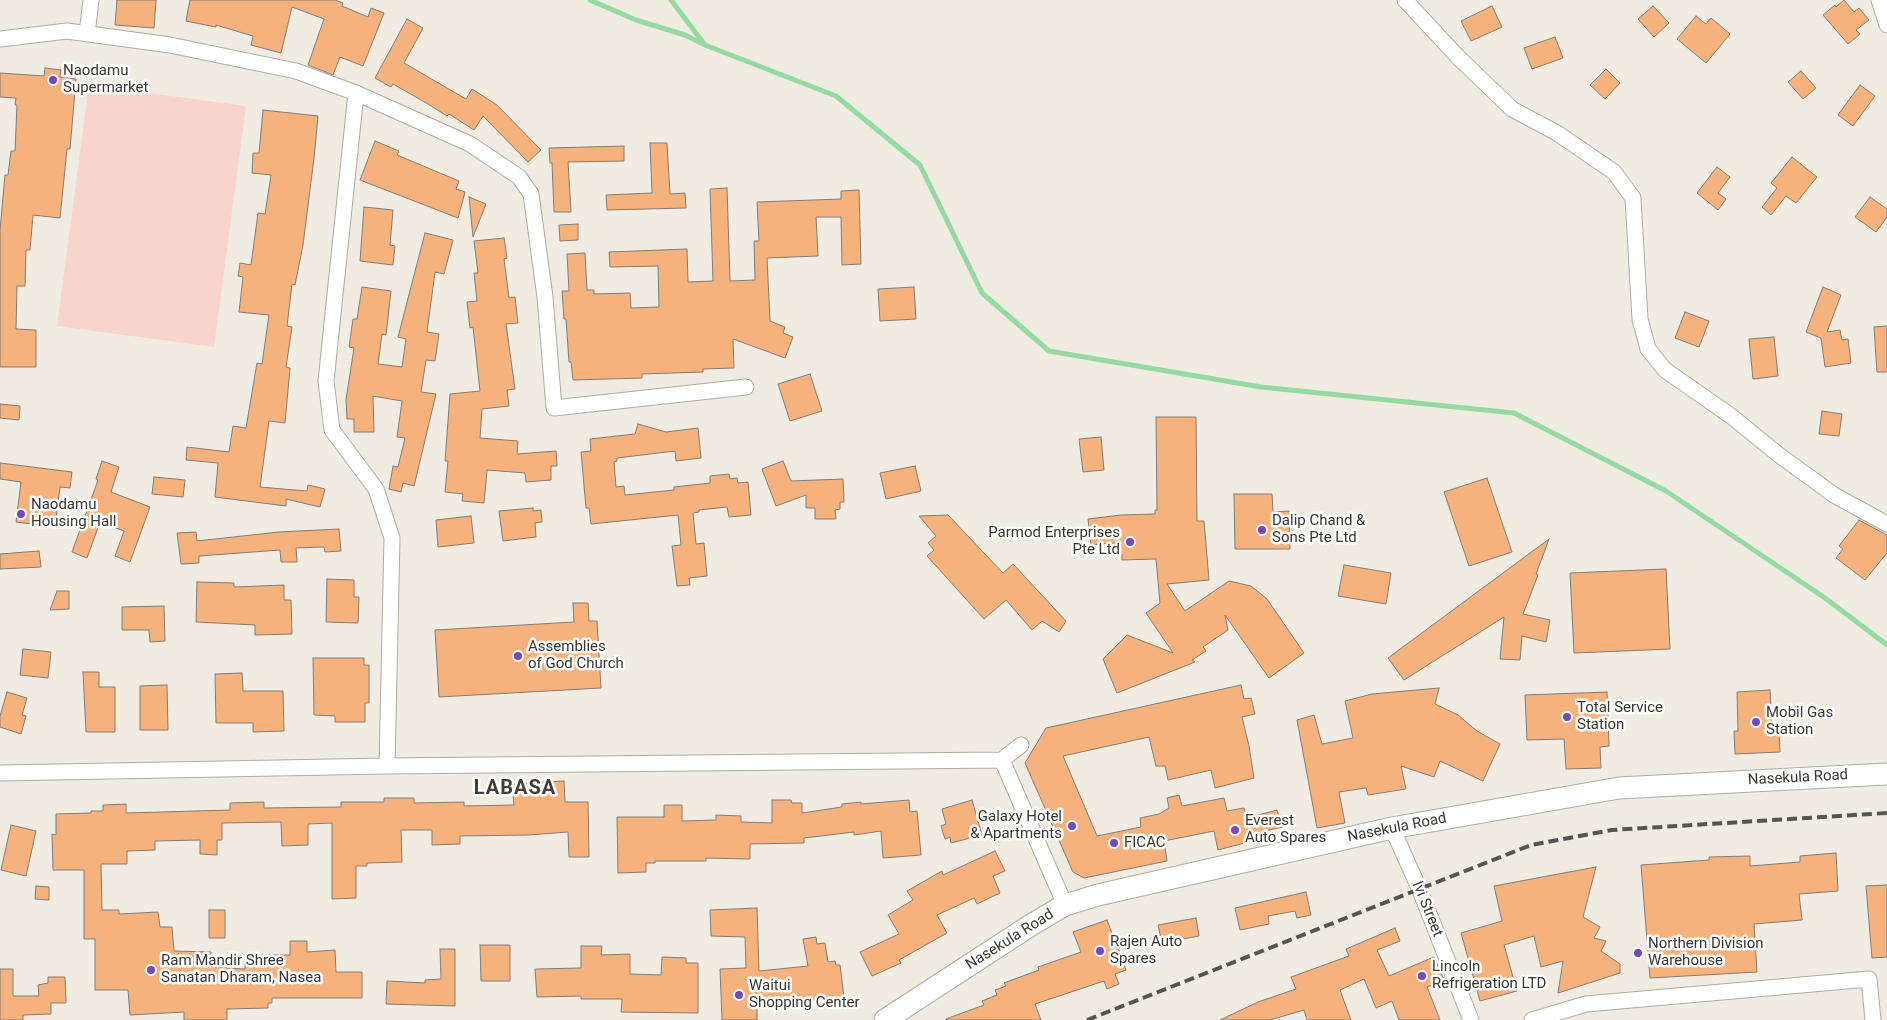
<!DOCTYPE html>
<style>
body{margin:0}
canvas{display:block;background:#f0ece2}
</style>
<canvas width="1887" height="1020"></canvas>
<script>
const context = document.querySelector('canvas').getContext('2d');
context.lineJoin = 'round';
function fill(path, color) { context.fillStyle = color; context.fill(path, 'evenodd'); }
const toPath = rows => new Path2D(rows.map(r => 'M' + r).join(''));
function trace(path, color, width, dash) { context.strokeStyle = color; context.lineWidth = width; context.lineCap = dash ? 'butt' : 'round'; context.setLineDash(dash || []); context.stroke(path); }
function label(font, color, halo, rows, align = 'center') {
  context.font = font + ' Roboto,sans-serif'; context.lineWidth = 5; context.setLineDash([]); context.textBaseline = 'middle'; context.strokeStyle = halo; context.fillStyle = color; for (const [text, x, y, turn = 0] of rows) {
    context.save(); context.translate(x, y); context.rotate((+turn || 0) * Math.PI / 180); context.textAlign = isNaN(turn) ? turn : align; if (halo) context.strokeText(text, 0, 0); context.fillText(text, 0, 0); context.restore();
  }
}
const green = toPath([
 [89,85,246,106,214,347,57,326]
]);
const stream = toPath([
 [590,0,636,20,685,35,703,44],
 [671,0,705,45,836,96,920,165,982,293,1049,351,1261,387,1514,413,1666,491,1825,598,1887,645]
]);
const building = toPath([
 [117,0,156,0,154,28,115,25,117,0],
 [190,0,335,0,343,3,342,6,368,17,371,8,384,13,363,66,340,57,333,75,308,65,324,19,292,7,281,53,251,45,253,36,216,25,216,27,186,21,190,0],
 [1844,0,1854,12,1859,8,1869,20,1856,30,1860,34,1848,44,1823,15,1835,5,1836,7,1844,0],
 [1492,6,1502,27,1471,41,1461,21,1492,6],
 [1653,6,1669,23,1654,37,1638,19,1653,6],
 [1696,16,1706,24,1711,18,1730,34,1706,63,1677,39,1696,16],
 [407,19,423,28,404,63,466,99,472,89,497,105,541,150,528,162,483,116,474,130,449,114,447,116,428,104,393,84,391,87,375,78,407,19],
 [1555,37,1563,58,1532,69,1524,48,1555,37],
 [45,68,61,70,60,77,76,79,70,149,67,149,60,218,33,215,30,250,26,250,25,286,17,286,16,329,36,330,36,367,0,367,0,230,5,175,8,175,11,151,15,151,17,105,15,105,16,98,0,97,0,73,44,76,45,68],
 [1606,69,1620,83,1605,99,1590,85,1606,69],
 [1801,71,1816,88,1803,99,1788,82,1801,71],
 [1860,85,1875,96,1853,126,1838,115,1860,85],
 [263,110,318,116,314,158,303,245,295,285,292,284,287,326,292,327,286,367,290,368,285,423,269,421,260,487,307,491,308,485,325,489,320,507,286,499,286,506,215,497,218,463,186,460,187,447,229,452,233,426,246,428,257,363,262,364,269,315,239,312,243,277,238,276,240,263,251,265,258,213,265,214,271,175,252,173,253,153,259,153,263,110],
 [375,141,399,151,397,155,459,181,456,189,465,192,458,218,360,180,375,141],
 [650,143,667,143,670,194,685,193,686,208,607,210,606,195,652,193,650,143],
 [624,146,624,161,568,162,571,212,554,212,552,163,550,163,549,148,624,146],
 [1792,157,1817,177,1796,203,1786,196,1771,215,1762,207,1777,188,1771,183,1792,157],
 [1717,167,1730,177,1718,193,1726,199,1718,210,1697,193,1717,167],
 [727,188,730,281,755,280,754,241,759,241,757,202,841,199,841,191,859,190,861,264,842,265,841,217,816,217,818,256,767,258,770,321,785,327,783,333,793,337,785,358,733,339,734,368,703,369,703,372,642,374,642,378,573,380,571,362,569,362,566,319,564,319,562,291,569,291,567,254,585,253,587,290,594,290,594,294,630,293,631,308,659,307,658,266,610,267,609,252,687,249,688,282,713,281,710,189,727,188],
 [469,197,486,204,473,237,469,197],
 [1870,197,1887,209,1887,217,1876,232,1855,217,1870,197],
 [364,207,393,210,390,245,395,246,393,265,360,261,364,207],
 [578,224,578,240,560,241,559,225,578,224],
 [425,233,453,240,444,274,435,272,427,332,439,334,435,361,426,360,421,392,436,394,414,486,403,483,401,492,389,489,393,466,398,467,405,438,397,437,402,401,373,396,374,432,354,432,354,419,347,419,346,400,354,348,349,347,353,319,357,319,362,287,391,291,386,335,382,334,378,364,402,367,406,339,398,337,425,233],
 [504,238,507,258,504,259,509,298,515,297,518,323,506,324,515,389,507,390,509,406,482,409,480,438,518,441,517,454,556,451,557,466,551,466,551,480,526,482,525,473,487,470,484,503,462,501,463,494,445,492,448,461,445,461,450,394,480,391,473,327,470,328,467,302,477,301,474,273,478,273,474,241,504,238],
 [914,287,916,319,880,321,878,289,914,287],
 [1823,287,1841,295,1827,332,1840,330,1842,340,1848,339,1851,363,1825,367,1821,338,1806,332,1823,287],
 [1685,312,1709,321,1699,347,1675,338,1685,312],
 [1887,326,1887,372,1877,372,1874,327,1887,326],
 [1774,337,1778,376,1753,379,1749,339,1774,337],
 [810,374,822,411,790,421,778,384,810,374],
 [0,404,20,406,19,420,0,418,0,404],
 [1822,411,1842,414,1839,436,1819,434,1822,411],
 [1156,417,1196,417,1197,521,1204,521,1209,580,1167,584,1185,611,1229,581,1251,586,1267,599,1304,653,1269,678,1225,615,1228,630,1203,647,1206,651,1192,660,1195,662,1117,693,1103,659,1127,635,1173,653,1146,613,1160,603,1156,559,1122,560,1122,554,1115,554,1115,543,1091,545,1088,519,1121,515,1155,514,1155,510,1157,510,1156,417],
 [638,424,666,432,698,428,701,458,676,461,675,451,617,458,617,461,614,462,616,487,624,486,625,495,674,490,674,487,710,483,710,476,729,474,730,479,737,478,738,483,748,482,751,515,729,517,727,507,699,510,699,512,693,513,696,544,704,543,707,576,689,578,690,585,677,586,672,546,681,545,678,515,591,524,589,508,586,508,581,452,591,451,590,439,635,434,638,424],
 [1101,437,1104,470,1083,472,1079,439,1101,437],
 [102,461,119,467,111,492,150,507,130,562,115,556,124,531,100,522,87,558,72,552,98,480,96,479,102,461],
 [783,461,791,481,843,479,844,502,840,502,840,509,835,510,836,519,815,519,815,508,806,508,806,495,776,506,762,469,783,461],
 [0,463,72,472,70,488,60,487,55,527,16,522,21,482,0,479,0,463],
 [915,466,921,491,886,499,880,473,915,466],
 [154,477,185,480,183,497,152,494,154,477],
 [1487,478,1512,552,1469,566,1444,492,1487,478],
 [1234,494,1272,494,1273,512,1289,511,1290,549,1235,549,1234,494],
 [533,508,533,511,541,510,542,522,535,523,536,537,503,541,499,511,533,508],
 [948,515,1003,573,1013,564,1066,621,1059,632,1042,621,1032,630,1006,600,984,619,927,556,934,550,928,543,936,536,919,516,948,515],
 [471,516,474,543,438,547,436,520,471,516],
 [1859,520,1887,535,1887,553,1865,580,1836,558,1843,549,1839,546,1859,520],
 [339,529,341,551,325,552,324,547,296,548,297,562,281,562,280,550,199,556,199,563,181,564,177,533,196,532,197,541,279,532,339,529],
 [1549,539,1536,574,1538,575,1523,614,1550,620,1546,642,1522,636,1520,660,1500,659,1504,617,1404,680,1388,658,1549,539],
 [39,551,41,567,0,569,0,554,39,551],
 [1344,565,1391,573,1386,604,1338,596,1344,565],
 [1666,569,1670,649,1574,653,1570,573,1666,569],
 [327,579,354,580,354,597,359,597,358,623,326,622,327,579],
 [197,582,234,583,234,587,284,585,284,600,291,600,292,634,255,635,255,625,196,622,197,582],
 [57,591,69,591,69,609,50,610,57,591],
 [573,603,588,603,589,621,597,621,601,688,439,697,435,630,574,622,573,603],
 [164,606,165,641,150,642,149,630,122,630,122,607,164,606],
 [23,649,51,652,48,678,20,675,23,649],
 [313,658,364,658,364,665,369,665,369,703,365,703,365,722,335,722,335,716,314,715,313,658],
 [83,672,99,672,99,687,115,687,115,732,86,732,83,672],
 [242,673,243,691,283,691,284,731,253,732,253,723,216,723,215,674,242,673],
 [167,685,168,730,140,730,140,686,167,685],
 [1241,685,1244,699,1251,698,1255,714,1242,717,1249,746,1254,778,1215,788,1211,770,1168,780,1165,766,1156,766,1149,737,1063,756,1097,836,1141,827,1140,818,1159,814,1169,808,1167,798,1179,795,1182,806,1224,798,1227,811,1244,808,1247,818,1277,810,1282,827,1250,835,1252,841,1218,850,1214,831,1164,841,1167,861,1084,878,1073,872,1025,763,1046,728,1241,685],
 [1439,688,1435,704,1458,715,1477,731,1500,744,1483,781,1440,761,1434,777,1401,766,1406,789,1368,795,1366,788,1339,792,1345,823,1317,828,1297,720,1314,715,1322,744,1353,738,1345,701,1372,694,1439,688],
 [1770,690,1772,727,1779,727,1780,752,1735,754,1734,731,1738,731,1737,692,1770,690],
 [7,692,27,698,22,715,26,716,21,734,0,727,0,716,7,692],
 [1607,692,1609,746,1600,747,1601,768,1566,769,1564,739,1527,740,1525,695,1607,692],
 [564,781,565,802,588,802,589,857,569,857,568,832,528,835,460,836,460,844,432,845,432,830,401,830,402,862,367,863,367,866,356,866,356,898,332,899,332,823,308,824,308,845,282,846,281,822,222,823,222,840,217,840,217,855,200,854,200,840,155,841,155,850,127,851,127,864,101,864,102,910,119,910,119,914,158,912,160,927,172,927,174,951,211,952,211,967,245,969,245,955,290,955,290,941,307,941,307,952,335,950,336,972,362,972,362,998,272,998,272,1003,268,1003,268,1008,227,1009,227,1020,184,1020,184,1012,130,1015,128,990,95,990,95,939,84,939,84,870,53,870,52,834,56,835,56,814,91,813,91,811,103,811,103,805,126,804,126,813,230,810,230,803,264,802,264,808,341,807,341,802,384,802,384,798,414,798,414,803,464,802,464,806,514,805,512,784,564,781],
 [772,800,791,800,792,803,802,803,802,813,842,807,842,804,861,802,861,804,909,800,910,812,917,811,921,855,883,858,881,831,854,835,854,832,804,838,804,843,750,844,750,859,706,858,706,861,655,861,655,863,646,863,646,872,618,873,617,817,664,817,664,805,682,805,682,821,716,820,716,815,741,816,741,822,772,823,772,800],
 [972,800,982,835,951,843,950,837,945,839,941,826,946,824,942,809,972,800],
 [11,825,36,831,26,876,1,870,11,825],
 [995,851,1005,871,993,876,1000,893,977,904,974,898,937,915,947,933,899,960,901,963,872,976,860,952,899,934,888,915,913,900,907,891,942,871,943,875,995,851],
 [1836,853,1838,891,1799,894,1802,920,1754,924,1757,972,1650,978,1641,865,1709,860,1709,857,1750,856,1750,866,1800,862,1800,856,1836,853],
 [1596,867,1583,917,1600,927,1594,938,1606,941,1601,951,1620,964,1620,973,1558,993,1563,961,1541,967,1534,936,1504,945,1517,991,1480,1001,1461,933,1502,921,1494,886,1596,867],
 [1887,885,1887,957,1872,958,1866,886,1887,885],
 [36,886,49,887,49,900,35,899,36,886],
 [1306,892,1311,915,1297,918,1295,911,1268,916,1269,924,1240,930,1235,908,1306,892],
 [757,908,759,971,808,966,803,939,816,937,817,944,825,943,828,962,835,961,836,965,840,965,844,997,757,1005,757,1020,722,1020,720,969,746,968,745,937,711,936,710,910,757,908],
 [209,910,225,910,225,938,209,938,209,910],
 [1196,918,1199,936,1162,943,1158,925,1196,918],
 [1107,920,1126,970,1115,974,1119,984,1107,989,1104,981,1035,1004,1041,1020,946,1020,946,1019,984,1005,982,1001,997,995,995,990,1006,986,1004,983,1039,970,1038,967,1081,952,1073,932,1107,920],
 [1395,928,1400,941,1377,950,1389,976,1434,957,1444,980,1427,987,1440,1020,1399,1020,1392,1001,1376,1008,1364,979,1340,990,1351,1020,1307,1020,1304,1010,1270,1020,1220,1020,1258,1002,1296,989,1291,977,1349,956,1346,949,1395,928],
 [480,945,510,945,510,981,481,981,480,945],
 [581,946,602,946,601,955,630,954,630,974,661,975,662,957,686,958,686,963,698,963,698,1013,621,1012,622,999,581,999,581,996,537,997,535,969,581,968,581,946],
 [440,949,455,949,455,1006,386,1004,387,981,425,983,425,980,441,979,440,949],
 [0,969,13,969,13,996,39,996,38,985,48,983,48,977,65,977,66,1003,51,1003,51,1014,23,1015,23,1020,0,1020,0,969]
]);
const street = toPath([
 [1405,0,1457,56,1512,109,1557,133,1614,172,1633,198,1640,319,1648,349,1665,370,1731,416,1779,455,1834,495,1887,524],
 [1879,0,1887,25],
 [87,34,91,0],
 [0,39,67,31,170,45,296,71,356,93,470,144,519,177,531,194,545,297,554,408,746,387],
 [356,93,326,381,332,430,376,489,392,538,387,766],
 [1002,760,1065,905],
 [0,773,387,766,1002,760,1021,745],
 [1392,828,1419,888,1471,1020],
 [1532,1020,1586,1004,1869,979,1873,1020]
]);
const secondary = toPath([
 [885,1020,1031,925,1065,905,1098,895,1392,828,1619,788,1887,774]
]);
const rail = toPath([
 [1087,1020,1531,845,1612,830,1887,813]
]);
const markers = [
 [53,80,5,"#7647c0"],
 [21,514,5,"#7647c0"],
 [1262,530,5,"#7647c0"],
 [1130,542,5,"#7647c0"],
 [518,656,5,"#7647c0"],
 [1567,717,5,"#7647c0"],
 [1756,722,5,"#7647c0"],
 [1072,826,5,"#7647c0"],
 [1235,830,5,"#7647c0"],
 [1114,843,5,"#7647c0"],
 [1100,951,5,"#7647c0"],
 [1638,953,5,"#7647c0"],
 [151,970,5,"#7647c0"],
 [1422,976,5,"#7647c0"],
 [739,995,5,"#7647c0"]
];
const poiNames = [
 ["Naodamu",63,71],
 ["Supermarket",63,88],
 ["Naodamu",31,505],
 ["Housing Hall",31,522],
 ["Dalip Chand &",1272,521],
 ["Sons Pte Ltd",1272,538],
 ["Parmod Enterprises",1120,533,"right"],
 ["Pte Ltd",1120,550,"right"],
 ["Assemblies",528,647],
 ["of God Church",528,664],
 ["Total Service",1577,708],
 ["Station",1577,725],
 ["Mobil Gas",1766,713],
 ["Station",1766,730],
 ["Galaxy Hotel",1062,817,"right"],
 ["& Apartments",1062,834,"right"],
 ["Everest",1245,821],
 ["Auto Spares",1245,838],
 ["FICAC",1124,843],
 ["Rajen Auto",1110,942],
 ["Spares",1110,959],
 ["Northern Division",1648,944],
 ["Warehouse",1648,961],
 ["Ram Mandir Shree",161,961],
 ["Sanatan Dharam, Nasea",161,978],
 ["Lincoln",1432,967],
 ["Refrigeration LTD",1432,984],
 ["Waitui",749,986],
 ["Shopping Center",749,1003]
];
const streetNames = [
 ["Nasekula Road",1798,778,-3],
 ["Nasekula Road",1397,828,-11],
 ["Ivi Street",1427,909,68],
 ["Nasekula Road",1010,940,-32]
];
const districtNames = [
 ["LABASA",515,789]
];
fill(green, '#f9d4ce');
trace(stream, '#94daa2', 5);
fill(building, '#f6b27c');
trace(building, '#847c76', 1);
trace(street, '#afaca2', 17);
trace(secondary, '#afaca2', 23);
trace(street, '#fff', 15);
trace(secondary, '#fff', 21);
trace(rail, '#56544f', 4, [10, 5]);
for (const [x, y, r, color] of markers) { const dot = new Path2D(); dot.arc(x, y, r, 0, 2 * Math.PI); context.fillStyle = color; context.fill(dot); trace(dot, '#fff', 2); }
label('15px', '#383632', '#fff', poiNames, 'left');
label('15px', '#383632', '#fff', streetNames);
context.letterSpacing = '1px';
label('bold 20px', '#423f37', '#fff', districtNames);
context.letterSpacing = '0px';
</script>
